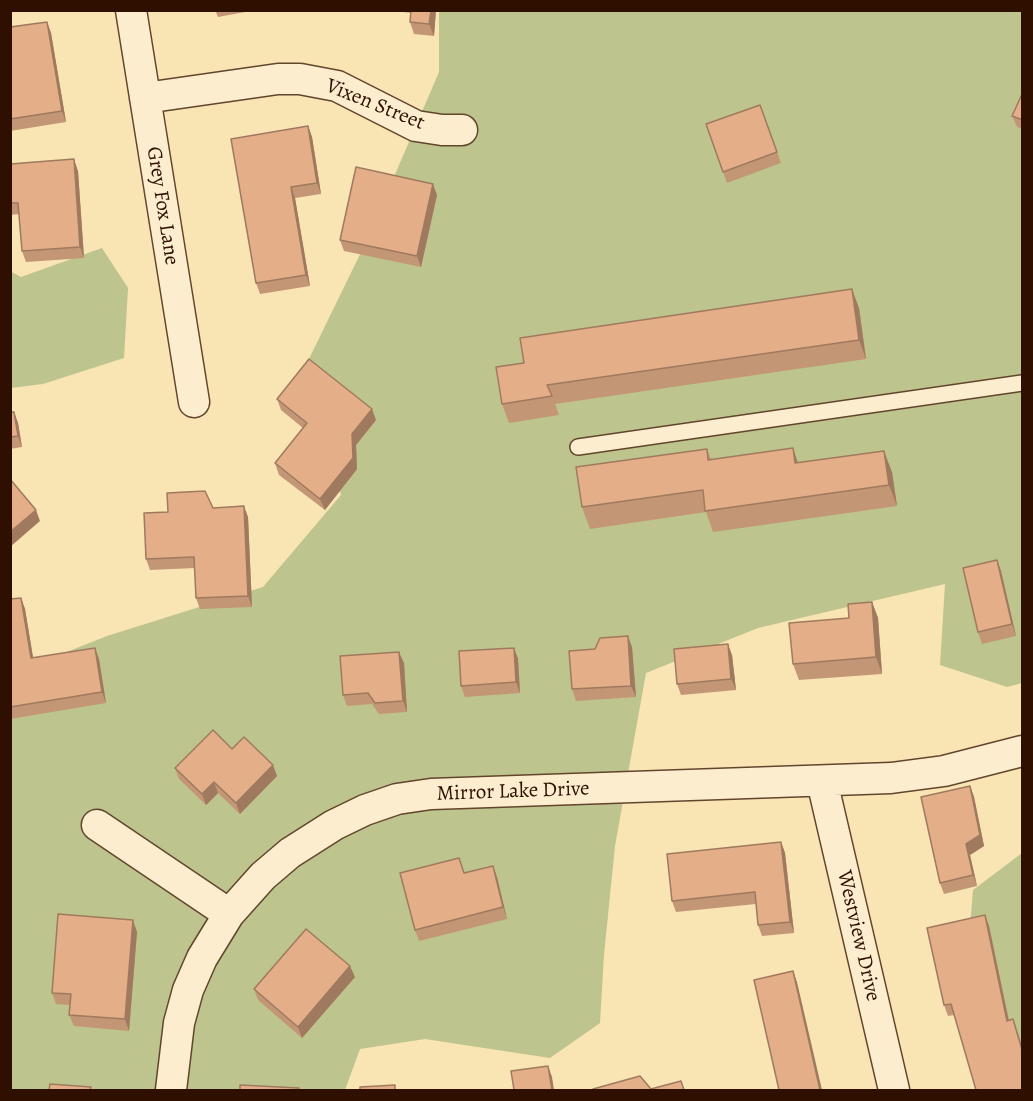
<!DOCTYPE html>
<style>
body{margin:0}
#map{position:relative;width:1033px;height:1101px;overflow:hidden;background:#f9e4b4;font-family:Alegreya,serif}
canvas{display:block}
.frame{position:absolute;inset:0;border:12px solid #2f1000;pointer-events:none}
</style>
<div id="map">
<canvas width="1033" height="1101"></canvas>
<div class="frame"></div>
</div>
<script>
const context = document.querySelector('canvas').getContext('2d');
context.lineJoin = 'round';
function fill(path, color) { context.fillStyle = color; context.fill(path, 'evenodd'); }
const toPath = rows => new Path2D(rows.map(r => 'M' + r).join(''));
function trace(path, color, width, dash) { context.strokeStyle = color; context.lineWidth = width; context.lineCap = dash ? 'butt' : 'round'; context.setLineDash(dash || []); context.stroke(path); }
function label(font, color, halo, rows, align = 'center') {
  context.font = font + ' Alegreya,serif'; context.lineWidth = 6; context.setLineDash([]); context.textBaseline = 'middle'; context.strokeStyle = halo; context.fillStyle = color; for (const [text, x, y, turn = 0] of rows) {
    context.save(); context.translate(x, y); context.rotate((+turn || 0) * Math.PI / 180); context.textAlign = isNaN(turn) ? turn : align; if (halo) context.strokeText(text, 0, 0); context.fillText(text, 0, 0); context.restore();
  }
}
const green = toPath([
 [439,11,1022,11,1022,683,1007,687,940,665,945,584,758,628,646,673,615,846,604,955,600,1023,550,1058,425,1039,360,1049,345,1090,11,1090,11,674,107,636,263,587,341,495,307,363,366,242,439,72],
 [102,248,128,288,124,358,43,384,11,388,10,271,21,277],
 [1022,853,1022,1090,966,978,973,890]
]);
const lane = toPath([
 [578,447,1022,383]
]);
const street = toPath([
 [131,10,194,402],
 [145,98,278,79,300,79,337,86,416,126,442,130,462,130],
 [822,781,894,1090],
 [97,825,229,914],
 [171,1090,179,1023,188,990,202,958,229,914,263,876,290,853,334,825,365,810,397,799,431,794,891,778,944,771,1022,751]
]);
const wall = toPath([
 [215,10,256,10,218,17],
 [387,10,436,10,434,36,414,34,410,22,411,13],
 [47,22,51,33,66,122,10,131,10,27],
 [1023,92,1023,129,1017,127,1012,116],
 [760,105,781,163,727,183,706,124],
 [308,126,312,137,321,194,295,198,310,286,260,294,256,283],
 [10,164,78,171,84,258,26,262,22,251,19,214,10,215],
 [437,195,421,267,344,251,340,240],
 [859,308,866,359,555,404,559,415,509,423,502,404,496,367],
 [277,399,376,420,356,445,357,469,325,510,279,475,275,463,303,428,281,410],
 [10,412,14,412,18,423,22,447,10,449],
 [707,449,711,459,798,463,892,472,897,506,713,532,706,512,590,529,582,507],
 [213,508,248,517,252,607,200,609,196,598,195,568,150,570,146,559,168,512],
 [997,560,1001,571,1016,636,982,644,978,632],
 [21,598,25,609,33,658,95,648,99,659,106,703,10,719,10,599],
 [872,602,878,618,882,674,799,680,793,664,849,618],
 [632,647,636,697,576,701,572,689],
 [514,648,518,659,520,693,465,697,461,686],
 [732,655,736,690,681,695,677,684],
 [404,663,407,712,379,714,372,704,347,706,343,695],
 [232,749,277,776,240,814,218,793,206,805,179,779,175,768],
 [970,786,974,797,984,846,970,855,977,886,944,894,940,883],
 [781,842,785,853,794,933,762,936,758,925,756,904,676,912,672,901],
 [465,873,497,877,507,919,419,941,415,930],
 [989,926,1009,1020,1017,1030,1023,1050,1023,1090,954,1015,948,1016,944,1005],
 [137,932,129,1031,74,1026,69,1015,70,1005,56,1004,52,993],
 [355,977,302,1038,258,1000,254,989]
]);
const shadedWall = toPath([
 [431,10,436,10,434,36,429,24],
 [47,22,51,33,66,122,62,111],
 [308,126,312,137,321,194,317,183],
 [74,159,78,171,84,258,80,247],
 [433,184,437,195,421,267,417,256],
 [291,187,295,198,310,286,306,275],
 [852,289,859,308,866,359,859,340],
 [372,409,376,420,356,445,357,469,325,510,320,499,352,434],
 [14,412,18,423,22,447,18,436],
 [793,448,800,469,795,463],
 [884,451,892,472,897,506,889,485],
 [244,506,248,517,252,607,248,596],
 [36,510,40,521,10,547,10,532],
 [997,560,1001,571,1016,636,1012,624],
 [21,598,25,609,35,669,31,658],
 [872,602,878,618,882,674,876,657],
 [628,636,632,647,636,697,631,686],
 [728,644,732,655,736,690,731,679],
 [95,648,99,659,106,703,102,692],
 [514,648,518,659,520,693,516,682],
 [399,652,404,663,407,712,403,701],
 [273,765,277,776,240,814,236,803],
 [214,782,218,793,206,805,202,794],
 [970,786,974,797,984,846,970,855,977,886,973,875,966,844],
 [781,842,785,853,794,933,790,922],
 [493,866,497,877,507,919,503,907],
 [985,915,989,926,1011,1032,1007,1021],
 [133,920,137,932,129,1031,125,1019],
 [350,966,355,977,302,1038,298,1027],
 [793,971,797,982,822,1090,820,1090],
 [548,1066,552,1077,554,1090,552,1090]
]);
const building = toPath([
 [411,10,431,10,429,24,410,22,411,10],
 [47,22,62,111,10,119,10,27,47,22],
 [1023,92,1023,120,1012,116,1023,92],
 [760,105,777,152,723,172,706,124,760,105],
 [308,126,317,183,291,187,306,275,256,283,231,139,308,126],
 [74,159,80,247,22,251,18,203,10,203,10,164,74,159],
 [356,167,433,184,417,256,340,240,356,167],
 [852,289,859,340,547,385,552,396,502,404,496,367,524,363,520,338,852,289],
 [309,359,372,409,352,434,353,458,320,499,275,463,307,423,277,399,309,359],
 [10,412,14,412,18,436,10,437,10,412],
 [793,448,795,463,884,451,889,485,705,511,703,490,582,507,576,467,707,449,708,460,793,448],
 [10,479,36,510,10,532,10,479],
 [205,491,213,508,244,506,248,596,196,598,194,557,146,559,144,513,168,512,167,493,205,491],
 [997,560,1012,624,978,632,963,568,997,560],
 [21,598,31,658,95,648,102,692,10,707,10,599,21,598],
 [872,602,876,657,793,664,789,623,849,618,848,604,872,602],
 [628,636,631,686,572,689,569,651,595,649,600,638,628,636],
 [728,644,731,679,677,684,674,649,728,644],
 [514,648,516,682,461,686,459,651,514,648],
 [399,652,403,701,375,703,368,693,343,695,340,656,399,652],
 [213,730,232,749,244,737,273,765,236,803,214,782,202,794,175,768,213,730],
 [970,786,980,835,966,844,973,875,940,883,921,797,970,786],
 [781,842,790,922,758,925,755,892,672,901,667,854,781,842],
 [459,858,464,873,493,866,503,907,415,930,400,873,459,858],
 [58,914,133,920,125,1019,69,1015,71,994,52,993,58,914],
 [985,915,1007,1021,1013,1019,1023,1053,1023,1090,976,1090,951,1004,944,1005,927,928,985,915],
 [306,929,350,966,298,1027,254,989,306,929],
 [793,971,820,1090,779,1090,754,980,793,971],
 [548,1066,552,1090,514,1090,511,1071,548,1066],
 [640,1076,651,1089,681,1081,684,1090,593,1090,593,1089,640,1076],
 [50,1084,91,1087,90,1090,49,1090,50,1084],
 [240,1085,299,1088,299,1090,240,1090,240,1085],
 [395,1085,395,1090,360,1090,360,1087,395,1085]
]);
const streetNames = [
 ["Vixen Street",375,105,22],
 ["Grey Fox Lane",162,206,81],
 ["Mirror Lake Drive",513,792,-2],
 ["Westview Drive",858,936,77]
];
fill(green, '#bec48d');
trace(lane, '#62452d', 18);
trace(street, '#62452d', 33);
trace(lane, '#fbedce', 15);
trace(street, '#fbedce', 30);
fill(wall, '#c39675');
fill(shadedWall, '#9f7a5f');
fill(building, '#e3ae88');
trace(building, '#9f7a5f', 1.5);
label('21px', '#2f1000', '#fbedce', streetNames);
</script>
